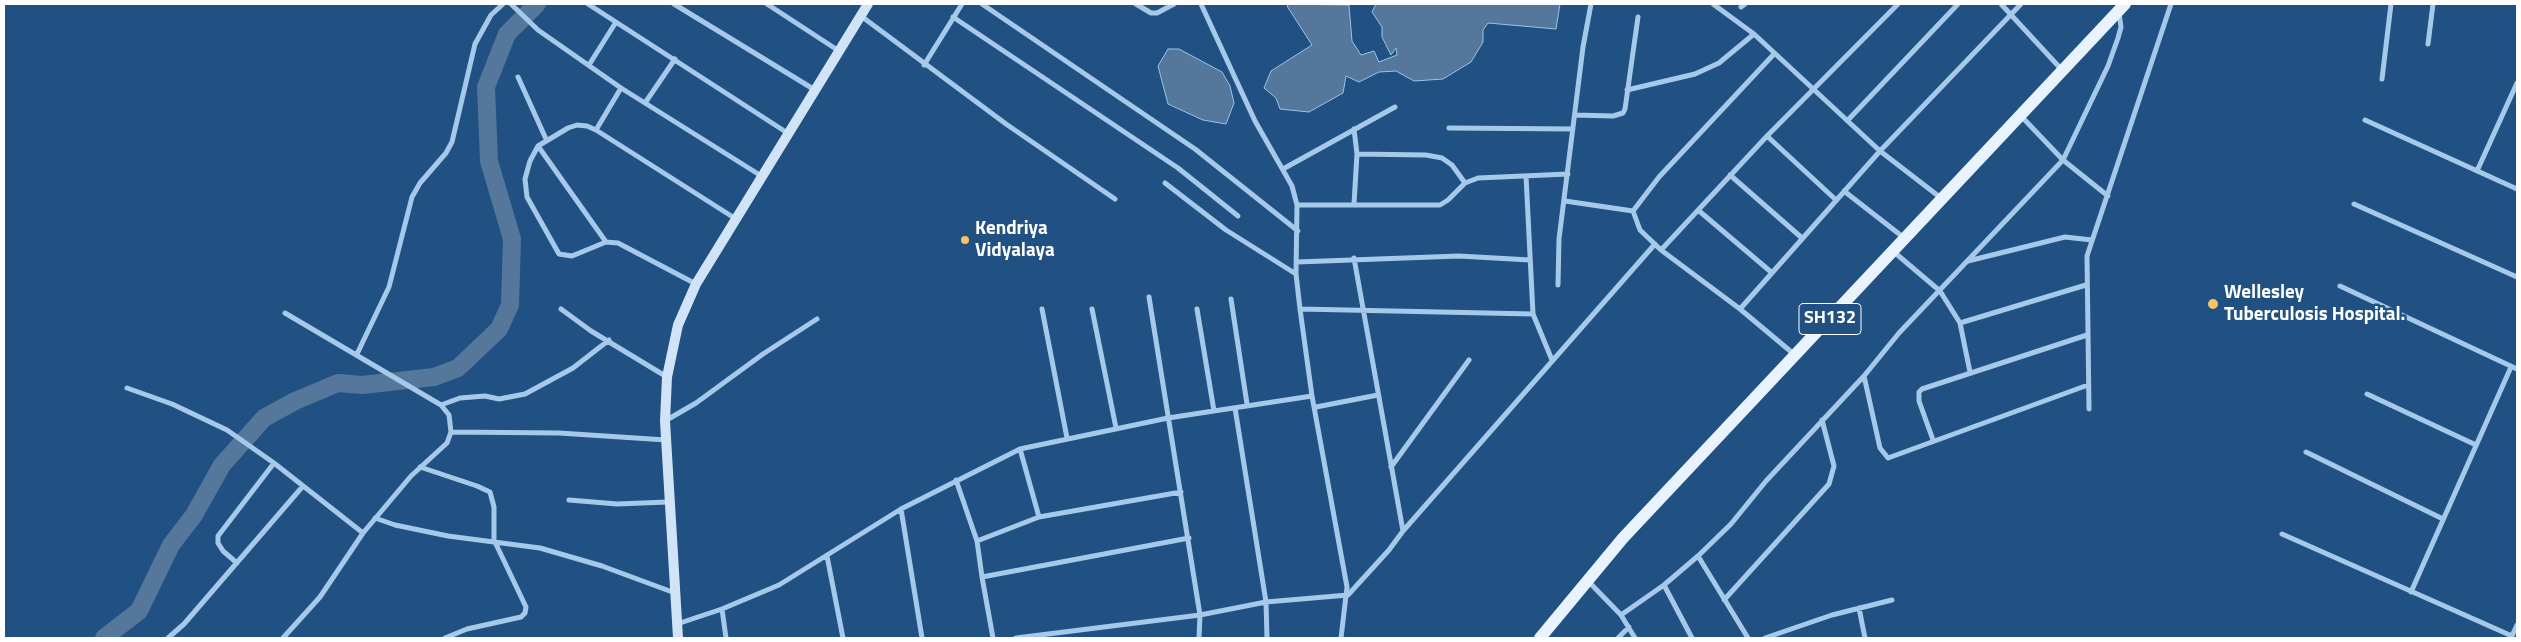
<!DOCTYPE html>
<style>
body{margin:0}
#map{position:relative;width:2521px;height:642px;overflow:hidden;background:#205182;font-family:"Titillium Web",sans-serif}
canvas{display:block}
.frame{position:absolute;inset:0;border:5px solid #fff;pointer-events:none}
</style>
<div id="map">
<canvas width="2521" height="642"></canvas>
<div class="frame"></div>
</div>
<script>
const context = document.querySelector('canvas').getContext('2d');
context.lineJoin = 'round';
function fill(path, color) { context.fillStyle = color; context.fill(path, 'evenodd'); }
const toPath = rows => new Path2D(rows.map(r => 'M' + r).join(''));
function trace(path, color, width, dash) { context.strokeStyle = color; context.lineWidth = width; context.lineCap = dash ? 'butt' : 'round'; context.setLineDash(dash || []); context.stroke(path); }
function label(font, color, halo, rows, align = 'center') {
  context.font = font + ' "Titillium Web",sans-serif'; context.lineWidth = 5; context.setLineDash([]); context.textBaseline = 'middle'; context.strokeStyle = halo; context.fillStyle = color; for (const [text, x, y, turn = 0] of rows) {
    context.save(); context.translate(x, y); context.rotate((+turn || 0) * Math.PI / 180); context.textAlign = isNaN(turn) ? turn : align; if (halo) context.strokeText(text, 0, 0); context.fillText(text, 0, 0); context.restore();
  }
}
const water = toPath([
 [1289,4,1349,5,1352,41,1361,55,1374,51,1379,62,1397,55,1396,48,1391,55,1382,37,1382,27,1372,12,1376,4,1560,4,1556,29,1488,23,1483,30,1483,42,1471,62,1443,79,1414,81,1396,71,1379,72,1359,82,1346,76,1343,93,1309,112,1280,109,1276,98,1264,88,1271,71,1312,45,1287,6,1289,4],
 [1168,49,1179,49,1222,72,1230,86,1234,103,1226,124,1203,120,1168,104,1158,66,1168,49]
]);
const river = toPath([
 [104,638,139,611,171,545,194,515,222,465,264,418,295,401,338,383,362,385,434,377,458,368,499,329,510,305,512,239,489,161,486,87,507,34,537,4]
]);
const street = toPath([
 [511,4,538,30,621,88,763,177],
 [588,4,789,134],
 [674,4,815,90],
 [767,4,839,51],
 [982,4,1195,149,1298,231],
 [1136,4,1151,13,1157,13,1174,4],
 [1201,4,1255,121,1292,186,1297,205,1296,274,1300,309,1312,396,1347,587,1341,638],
 [1713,4,1754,34,1880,151,1941,198],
 [2001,4,2062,70],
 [1741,7,1745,4],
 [861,16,1006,124,1115,199],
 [953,17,1178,168,1238,216],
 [2428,44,2433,4],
 [589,65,616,22],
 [924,65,962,4],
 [518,77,546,139],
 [2382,79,2391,4],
 [1627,90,1695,74,1719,63,1754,34],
 [645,103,675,59],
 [1575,115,1613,116,1623,113,1625,109,1638,17],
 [2021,116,2063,160,2108,66,2118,38,2121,27,2119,13],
 [1848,120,1958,4],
 [2365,120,2517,189],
 [1449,128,1573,129],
 [1354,129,1357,154,1354,204],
 [596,130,621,88],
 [1767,136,1836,200],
 [538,146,606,242],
 [1357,154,1426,155,1442,158,1452,165,1465,183],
 [1283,169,1395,107],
 [2477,171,2517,83],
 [1730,175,1802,238],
 [1526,176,1533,314,1552,360],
 [1165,183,1226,230,1296,274],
 [1844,191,1903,237],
 [1565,201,1633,211],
 [2354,204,2517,277],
 [1297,205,1440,205,1448,200,1465,183,1478,178,1568,174],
 [1698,210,1771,272],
 [1661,250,1640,230,1633,211,1659,177,1774,54],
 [1894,252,1940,291,1960,323,1970,372],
 [1354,258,1403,531],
 [1968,261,2065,237,2092,240],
 [1297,262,1459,256,1530,260],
 [696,284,618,243,606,242,572,256,559,254,527,197,525,179,530,161,538,146,568,128,577,125,587,126,596,130,736,219],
 [1558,285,1559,239,1583,47,1591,4],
 [2340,286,2517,369],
 [1149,297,1195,584,1200,615,1199,638],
 [1231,299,1247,404],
 [561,309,591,331,667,377],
 [1042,309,1067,438],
 [1092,309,1116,428],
 [1197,309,1214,411],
 [1300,309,1533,314],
 [1740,309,1880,151,2021,4],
 [1960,323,2086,285],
 [357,354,389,287,412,197,420,183,446,153,452,142,475,44,491,15,503,4],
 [1795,355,1740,309,1661,250,1767,136,1898,4],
 [1864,376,1880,448,1888,458,2088,385],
 [127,388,172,404,227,430,274,463,363,533],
 [2367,394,2476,445],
 [441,405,460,398,485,396,499,399,525,394,573,368,609,340],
 [1316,407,1378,395],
 [1235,408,1266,602,1267,638],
 [2089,409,2087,256,2171,4],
 [665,421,696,403,763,354,817,319],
 [451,432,559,433,666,440],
 [1933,440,1919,401,1919,392,1922,389,2087,335],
 [1020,449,1039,517],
 [2306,452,2443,519],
 [420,467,477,486,490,492,494,507,494,540,526,607,525,613,521,617,467,629,445,638],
 [1391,467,1469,360],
 [956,480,977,541,982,577],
 [569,500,617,504,668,502],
 [901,509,922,638],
 [375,518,395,525,448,536,540,548,602,566,675,593],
 [2282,534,2512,636],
 [977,541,1039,517,1181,492],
 [827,556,843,638],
 [1698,556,1748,638],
 [237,563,223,551,218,543,218,536,274,463],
 [1588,581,1621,615,1635,638],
 [1664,585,1692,638],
 [2411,592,2511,367],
 [1724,600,1829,484,1834,466,1822,420],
 [1859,608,1865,638],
 [722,609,726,638],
 [1621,615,1664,585,1698,556,1731,524,1766,481,1864,376,1899,333,2063,160,2108,196],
 [677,624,722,609,779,585,901,509,1020,449,1168,418,1312,396],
 [168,638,184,624,303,486],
 [283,638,320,597,363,533,411,476,447,443,451,432,449,415,441,405,285,313],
 [993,638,982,577,1189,538],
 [1016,638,1200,615,1266,602,1348,595,1389,550,1403,531,1655,244],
 [1618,638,1629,627],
 [1765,638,1832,615,1892,600],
 [2511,638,2517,625]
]);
const secondary = toPath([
 [678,638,665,421,667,377,678,325,696,284,868,4]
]);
const primary = toPath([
 [1540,638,1623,538,2125,4]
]);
const markers = [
 [965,240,5,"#f6c367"],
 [2213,304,6,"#f6c367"]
];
const shields = [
 [1830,319,62]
];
const shieldNames = [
 ["SH132",1830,319]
];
const poiNames = [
 ["Kendriya",975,229],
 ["Vidyalaya",975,251],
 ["Wellesley",2224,293],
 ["Tuberculosis Hospital.",2224,315]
];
fill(water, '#55779b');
trace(water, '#9ac4ea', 1);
trace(river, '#55779b', 18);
trace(street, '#a6c9e9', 5);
trace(secondary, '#d1e4f7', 10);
trace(primary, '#e9f3fe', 12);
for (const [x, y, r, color] of markers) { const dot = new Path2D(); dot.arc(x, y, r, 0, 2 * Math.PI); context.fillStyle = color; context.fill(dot); trace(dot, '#205182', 2); }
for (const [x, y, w] of shields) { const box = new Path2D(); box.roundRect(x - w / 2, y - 15.5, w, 31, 4); context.fillStyle = '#205182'; context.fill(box); trace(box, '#fff', 1); }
label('bold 18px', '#fff', null, shieldNames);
label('bold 19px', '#fff', '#205182', poiNames, 'left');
</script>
